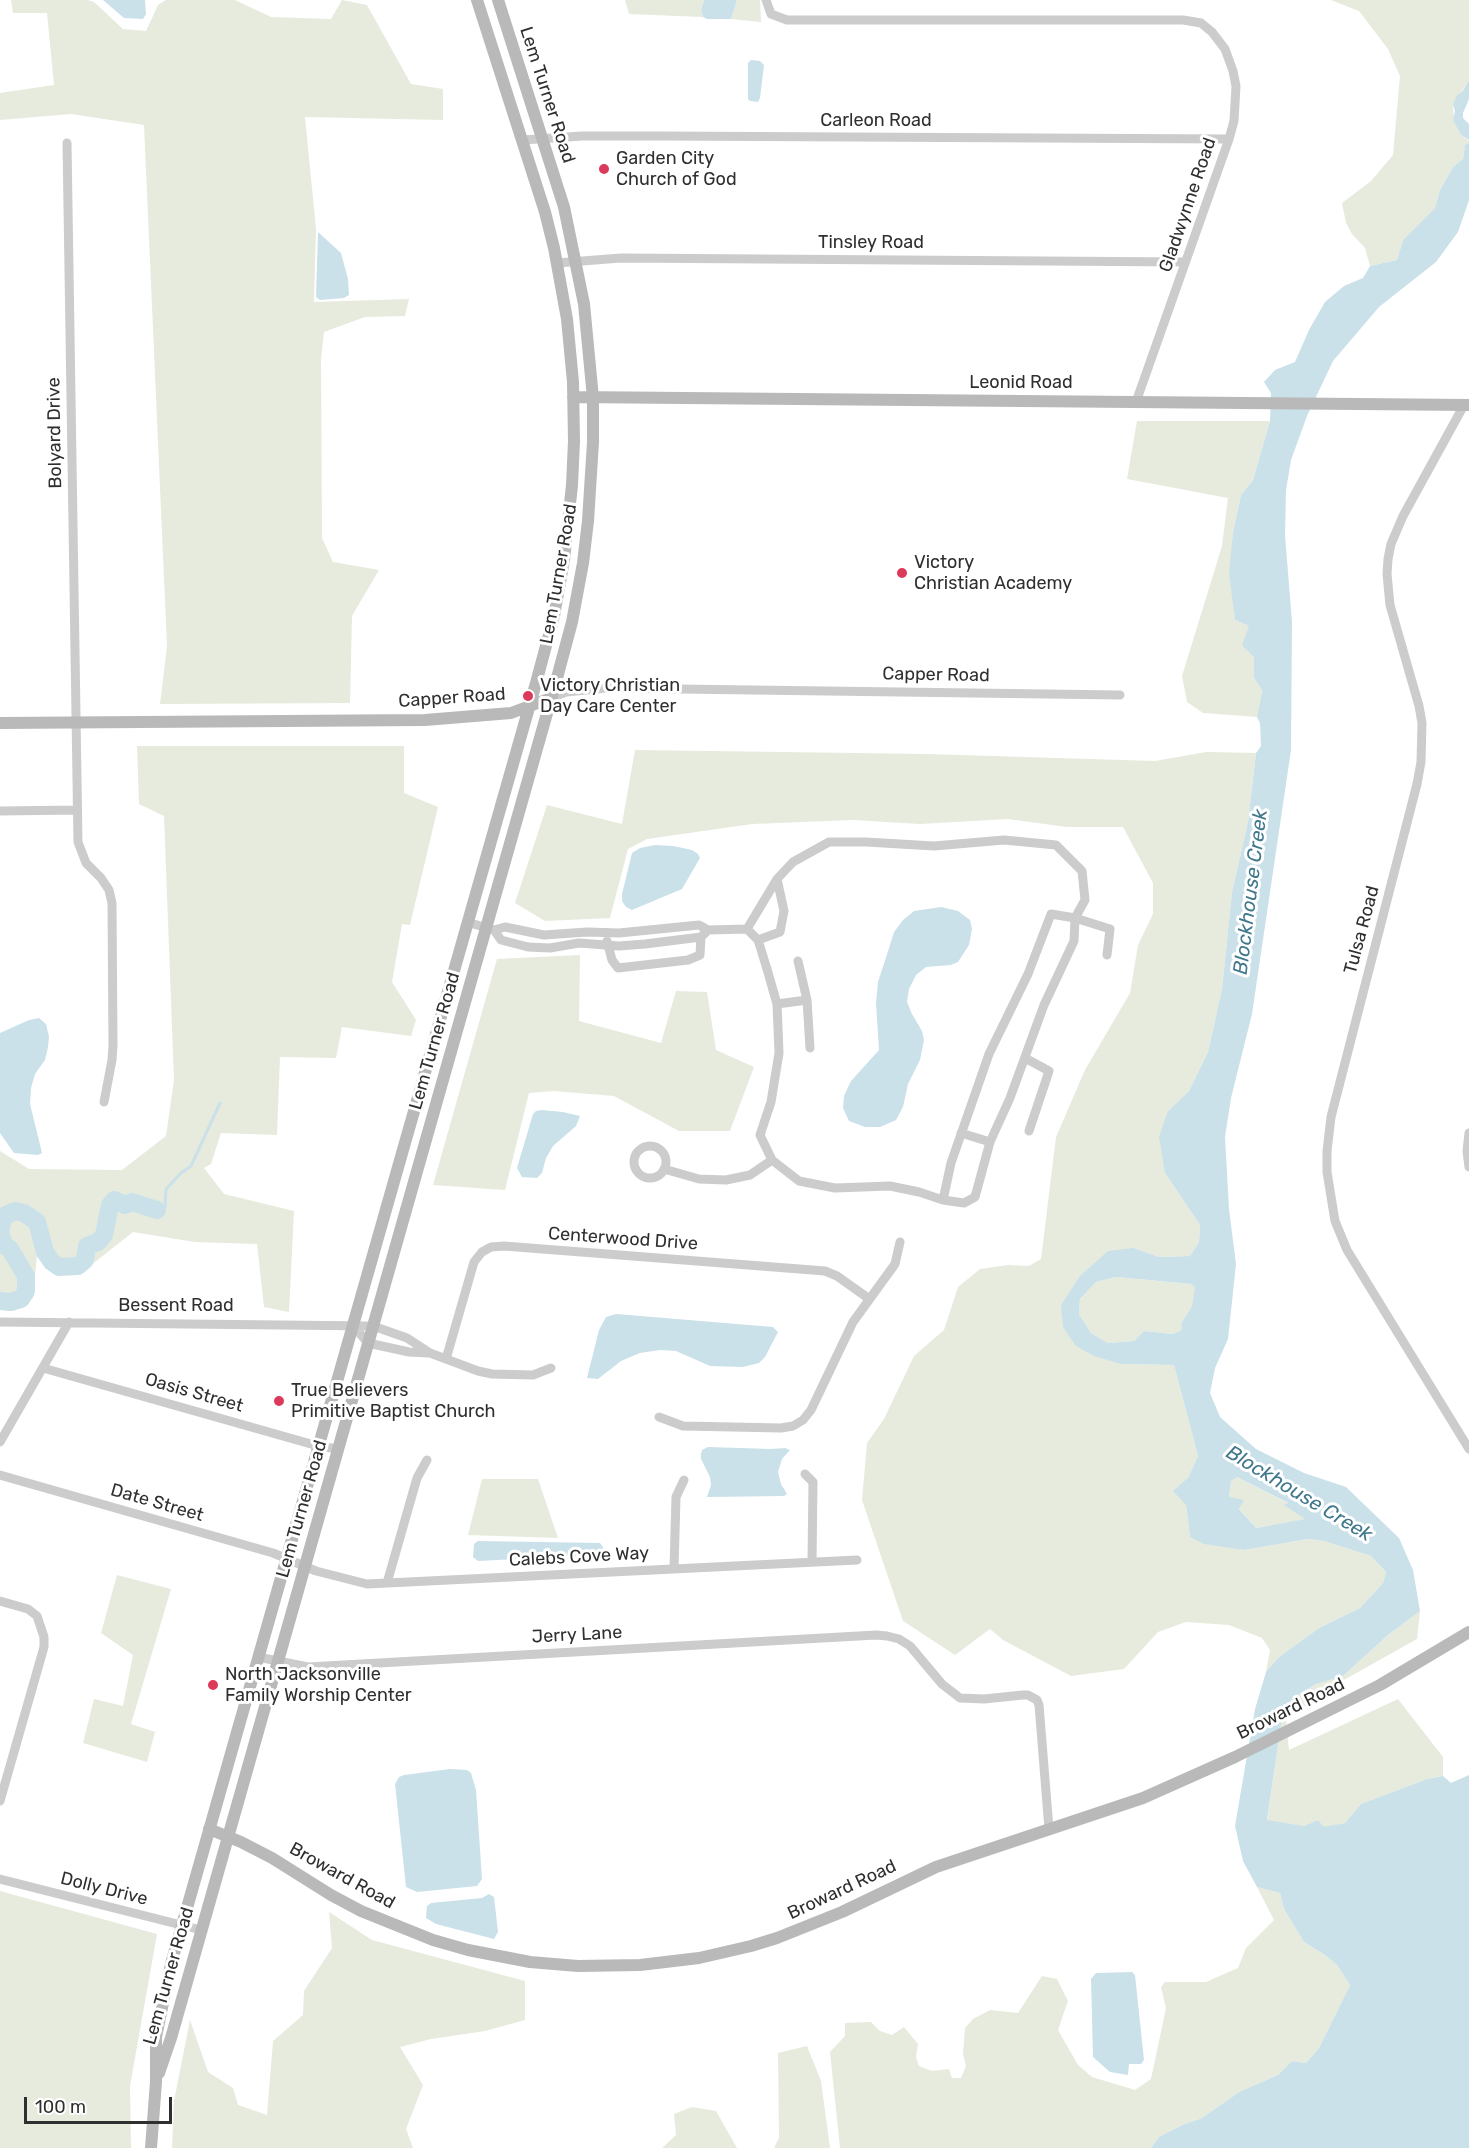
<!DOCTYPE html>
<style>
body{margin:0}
#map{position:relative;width:1469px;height:2148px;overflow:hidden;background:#fff;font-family:Rubik,sans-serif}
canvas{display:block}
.scale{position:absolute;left:24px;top:2097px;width:148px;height:27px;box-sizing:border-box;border:3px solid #2f2f2f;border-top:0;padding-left:8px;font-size:18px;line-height:21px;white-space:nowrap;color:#2f2f2f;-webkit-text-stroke:4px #fff;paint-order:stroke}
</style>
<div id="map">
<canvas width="1469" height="2148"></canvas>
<div class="scale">100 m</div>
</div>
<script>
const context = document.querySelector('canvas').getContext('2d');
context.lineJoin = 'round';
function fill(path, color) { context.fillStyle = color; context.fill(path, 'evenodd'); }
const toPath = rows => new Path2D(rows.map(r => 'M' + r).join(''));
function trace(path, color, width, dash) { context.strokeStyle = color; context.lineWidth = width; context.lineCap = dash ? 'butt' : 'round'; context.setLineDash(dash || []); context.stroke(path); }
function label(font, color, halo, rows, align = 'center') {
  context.font = font + ' Rubik,sans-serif'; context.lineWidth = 6; context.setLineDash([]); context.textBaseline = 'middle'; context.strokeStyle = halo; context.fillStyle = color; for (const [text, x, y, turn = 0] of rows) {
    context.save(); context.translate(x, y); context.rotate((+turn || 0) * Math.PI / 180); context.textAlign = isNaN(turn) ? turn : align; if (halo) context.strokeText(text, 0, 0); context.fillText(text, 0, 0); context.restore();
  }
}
const green = toPath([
 [11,0,88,0,94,2,123,29,146,31,158,5,166,0,235,0,271,17,331,19,342,0,367,5,411,84,443,89,443,120,305,117,316,229,314,302,409,299,405,316,365,317,324,332,321,359,322,538,333,562,379,570,352,616,350,703,160,704,167,646,144,125,71,114,0,120,0,93,54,85,47,13,13,13],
 [625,0,704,0,701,10,703,17,629,14],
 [737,0,760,0,761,22,731,19],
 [1331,0,1469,0,1469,80,1453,105,1454,120,1461,135,1469,141,1469,143,1465,145,1463,159,1453,167,1440,190,1435,208,1403,240,1397,260,1370,266,1365,248,1352,234,1346,223,1342,203,1371,181,1393,155,1400,76,1388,49,1359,11],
 [1137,421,1270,421,1253,480,1241,495,1233,532,1230,574,1235,620,1249,626,1254,657,1254,678,1262,690,1257,717,1203,713,1187,702,1182,676,1222,546,1228,498,1127,479],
 [137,746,404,746,404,793,438,807,410,925,402,924,392,982,416,1020,411,1036,342,1027,336,1058,280,1057,277,1135,221,1133,211,1164,204,1168,224,1194,294,1211,289,1312,264,1307,257,1244,195,1242,133,1232,86,1269,59,1272,37,1255,33,1298,14,1311,0,1310,0,1151,29,1169,122,1170,166,1136,174,1080,164,816,139,804],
 [635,750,927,754,1155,761,1206,752,1256,753,1248,822,1232,892,1222,989,1208,1052,1189,1091,1168,1111,1165,1173,1200,1225,1199,1242,1190,1256,1159,1257,1134,1248,1061,1305,1121,1364,1174,1365,1198,1456,1188,1478,1186,1505,1190,1537,1244,1550,1308,1539,1324,1541,1371,1556,1386,1572,1383,1583,1360,1608,1319,1628,1279,1657,1266,1672,1270,1650,1262,1638,1229,1625,1186,1622,1158,1632,1124,1669,1071,1676,1003,1640,990,1629,955,1655,903,1621,862,1500,867,1443,884,1419,914,1356,944,1330,958,1287,980,1269,1008,1265,1029,1266,1041,1259,1056,1137,1085,1070,1130,993,1138,945,1153,914,1153,883,1123,827,1067,827,1008,819,920,824,853,820,752,824,647,839,628,849,610,918,545,921,515,903,547,805,622,824],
 [580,955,579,1021,661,1043,676,991,707,992,716,1050,754,1067,730,1131,679,1131,614,1096,554,1091,529,1093,505,1190,433,1185,497,959],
 [1116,1277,1191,1284,1196,1287,1192,1306,1181,1324,1183,1330,1173,1334,1144,1331,1134,1341,1108,1343,1091,1333,1079,1314,1080,1299,1096,1282],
 [1237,1477,1289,1504,1306,1519,1256,1528,1229,1497,1231,1481],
 [482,1479,538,1479,558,1538,468,1535],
 [117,1575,171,1589,131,1724,155,1732,147,1762,83,1743,94,1699,123,1706,133,1655,101,1633],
 [1420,1611,1417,1639,1342,1681,1286,1719,1289,1750,1398,1699,1443,1757,1443,1776,1427,1779,1361,1804,1345,1823,1324,1828,1318,1820,1304,1826,1267,1821,1283,1712,1296,1696,1316,1684,1343,1676,1388,1635],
 [1257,1887,1280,1893,1284,1909,1304,1942,1325,1955,1337,1965,1350,1985,1319,2048,1306,2063,1292,2061,1278,2075,1239,2092,1202,2118,1182,2125,1159,2137,1151,2148,840,2148,830,2052,845,2036,845,2023,871,2022,880,2031,892,2035,904,2027,918,2044,916,2057,919,2066,932,2071,949,2069,952,2078,961,2078,966,2066,963,2054,965,2028,973,2019,990,2010,1018,2013,1042,1976,1057,1979,1068,2001,1058,2030,1078,2065,1092,2077,1135,2090,1151,2079,1166,2008,1161,1987,1165,1982,1206,1982,1238,1968,1246,1948,1274,1920],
 [0,1891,157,1934,130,2086,131,2148,0,2148],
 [329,1912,372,1940,525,1981,525,2020,485,2031,431,2039,400,2047,423,2085,406,2129,413,2148,172,2148,174,2101,190,2020,208,2072,233,2088,238,2105,267,2115,273,2041,303,2015,304,1991,332,1948],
 [807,2046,821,2081,830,2148,774,2148,779,2138,778,2053],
 [692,2107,716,2111,737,2148,662,2148,676,2135,674,2114]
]);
const water = toPath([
 [103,0,145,0,146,14,143,19,124,18],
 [704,0,737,0,731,19,707,19,703,17,701,10],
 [751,60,760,61,764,65,760,98,758,102,750,101,748,99,748,63],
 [1469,80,1469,99,1463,113,1463,118,1469,124,1469,200,1458,232,1436,262,1379,307,1333,361,1307,416,1291,460,1286,490,1285,535,1292,622,1291,750,1252,1014,1231,1098,1225,1137,1229,1209,1236,1264,1228,1339,1215,1368,1210,1393,1220,1417,1256,1449,1304,1473,1346,1487,1399,1538,1413,1570,1420,1611,1388,1635,1343,1676,1316,1684,1296,1696,1283,1712,1267,1820,1304,1826,1318,1820,1324,1827,1345,1823,1361,1804,1427,1779,1443,1776,1451,1783,1469,1775,1469,2148,1151,2148,1159,2137,1182,2125,1202,2118,1239,2092,1278,2075,1292,2061,1306,2063,1319,2048,1350,1985,1337,1965,1325,1955,1304,1942,1284,1909,1280,1893,1257,1887,1243,1861,1235,1826,1255,1709,1266,1672,1279,1657,1319,1628,1360,1608,1383,1583,1386,1572,1371,1556,1324,1541,1308,1539,1244,1550,1204,1544,1190,1537,1186,1505,1173,1491,1188,1478,1198,1456,1174,1365,1121,1364,1094,1356,1076,1346,1063,1327,1061,1305,1080,1276,1108,1251,1134,1248,1159,1257,1190,1256,1199,1242,1200,1225,1165,1173,1159,1137,1168,1111,1189,1091,1208,1052,1222,989,1232,892,1248,822,1256,753,1261,746,1260,723,1257,717,1262,690,1254,678,1254,657,1242,645,1249,626,1235,620,1229,574,1233,532,1241,495,1253,480,1270,421,1271,393,1264,382,1275,370,1295,362,1309,330,1325,302,1344,286,1363,278,1370,266,1397,260,1403,240,1435,208,1440,190,1453,167,1463,159,1465,145,1469,143,1469,140,1461,135,1453,120,1455,111,1453,105,1457,95,1462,92],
 [1116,1277,1191,1284,1195,1287,1192,1306,1181,1324,1182,1330,1173,1334,1144,1331,1134,1341,1108,1343,1091,1333,1079,1314,1080,1299,1096,1282],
 [1237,1477,1288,1503,1284,1505,1305,1519,1256,1528,1239,1509,1244,1500,1229,1497,1231,1481],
 [318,232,341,253,348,279,349,295,344,298,320,300,316,297],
 [655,845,673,846,692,850,698,854,700,858,682,889,632,910,626,907,622,901,622,894,632,853,640,848],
 [941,907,958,911,970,920,972,929,969,945,958,962,951,965,926,967,916,975,909,989,907,1002,912,1014,922,1031,924,1040,920,1060,908,1084,903,1107,896,1120,880,1127,865,1127,849,1121,843,1108,844,1096,851,1081,879,1050,876,1003,878,982,889,948,894,932,903,920,914,911],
 [39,1018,46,1024,49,1037,48,1047,45,1060,35,1074,31,1088,30,1104,42,1153,38,1155,14,1153,0,1133,0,1033,29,1020],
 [542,1110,563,1112,580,1116,576,1126,553,1146,546,1158,542,1173,537,1178,522,1177,517,1168,533,1114,536,1111],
 [616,1314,773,1327,778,1332,765,1357,759,1363,743,1367,710,1366,676,1351,660,1350,640,1353,621,1361,598,1379,587,1378,599,1330,606,1317],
 [708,1447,771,1449,785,1448,790,1450,782,1459,778,1472,781,1484,787,1494,784,1496,707,1497,711,1485,710,1477,701,1459,701,1454,702,1450],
 [478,1541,600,1543,603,1547,602,1553,597,1555,478,1561,473,1557,474,1544],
 [450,1769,467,1770,471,1773,476,1790,482,1879,477,1886,417,1892,406,1887,395,1784,399,1777,404,1775],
 [489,1894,494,1897,498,1932,494,1939,436,1924,426,1918,427,1906,431,1903,482,1898],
 [1132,1972,1135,1975,1144,2060,1141,2064,1129,2064,1128,2075,1110,2072,1093,2057,1091,1979,1096,1973]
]);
const stream = toPath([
 [157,1210,161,1210,165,1207,166,1189,181,1173,191,1166,220,1103]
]);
const river = toPath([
 [0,1301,10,1302,21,1299,26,1291,26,1276,10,1249,5,1246,0,1233,2,1222,6,1215,15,1211,24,1213,37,1222,45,1252,52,1262,59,1267,78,1266,85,1260,87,1246,98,1242,104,1235,110,1205,114,1200,125,1205,132,1202,157,1210]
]);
const street = toPath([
 [766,0,771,14,787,20,1183,20,1201,23,1212,32,1225,49,1233,71,1236,86,1234,121,1229,139,1136,402],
 [523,140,582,136,662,136,1229,139],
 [67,143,78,842,86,863,101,878,109,890,112,903,113,1046,112,1060,104,1102],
 [557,263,621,258,1185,262],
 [1464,405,1403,516,1391,544,1388,559,1387,574,1390,605,1419,706,1422,723,1421,762,1417,784,1331,1117,1327,1151,1327,1172,1335,1221,1347,1250,1469,1449],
 [551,698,566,692,606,688,1120,695],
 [0,811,77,810],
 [467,922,494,930,505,927,544,935,587,932,619,933,699,925,708,930,701,937,645,944,619,946,579,943,550,948,528,947,501,940,494,930],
 [747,929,777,879],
 [708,930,747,929,758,940,767,969,777,1004,779,1053,771,1102,760,1135,772,1160,799,1181,835,1188,890,1186,919,1192,943,1200,964,1203,975,1197,990,1142,1010,1098,1044,1005,1074,941,1075,918,1051,914,1028,974,989,1054,951,1163,943,1200],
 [758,940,780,932,784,911,777,879,793,862,829,842,866,842,934,846,1004,840,1056,845,1082,871,1085,900,1075,918,1110,929,1107,955],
 [607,941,612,960,618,968,688,960,700,955,701,937],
 [807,1000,810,1048],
 [777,1004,807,1000,798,961],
 [1025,1058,1049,1071,1029,1131],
 [961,1133,990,1142],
 [1469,1133,1467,1151,1469,1167],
 '634 1162a16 16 0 1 1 32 0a16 16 0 1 1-32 0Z',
 [664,1169,699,1179,726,1180,750,1175,772,1160],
 [0,1322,373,1326,407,1338,430,1353,478,1371,492,1374,533,1375,551,1368],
 [352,1324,368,1343,409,1352,428,1353],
 [446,1359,474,1262,482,1252,491,1247,504,1246,825,1271,837,1276,868,1298],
 [43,1368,318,1446,338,1449],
 [659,1417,683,1426,781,1428,793,1426,803,1420,811,1410,853,1322,895,1264,900,1242],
 [0,1442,69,1322],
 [805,1474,813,1482,812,1562],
 [0,1475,273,1553,316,1571,367,1584,857,1560],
 [674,1569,676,1497,684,1480],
 [387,1583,417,1478,427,1460],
 [0,1601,28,1609,37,1616,44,1637,44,1647,0,1801],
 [258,1657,308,1667,876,1635,887,1636,899,1639,910,1646,942,1684,960,1698,984,1699,1023,1695,1028,1695,1037,1700,1039,1705,1049,1829],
 [0,1879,201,1930]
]);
const secondary = toPath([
 [573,397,1469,405],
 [0,723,425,720,511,713,551,698],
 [209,1829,241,1842,272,1858,331,1895,361,1911,433,1940,468,1950,530,1962,578,1966,640,1965,699,1958,751,1946,777,1938,842,1912,936,1867,1143,1798,1235,1757,1380,1685,1469,1632],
 [159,2073,171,2038,557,678,572,622,583,563,588,521,593,442,593,398,584,304,564,207,498,0],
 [151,2148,156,2082,156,2037,171,1964,536,683,554,616,564,560,572,485,574,441,573,382,567,319,554,248,545,212,477,0]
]);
const markers = [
 [604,169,6,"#dc3a5a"],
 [902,573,6,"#dc3a5a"],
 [528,696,6,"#dc3a5a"],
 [279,1401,6,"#dc3a5a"],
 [213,1685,6,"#dc3a5a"]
];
const streetNames = [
 ["Lem Turner Road",547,95,72],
 ["Carleon Road",876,121],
 ["Gladwynne Road",1188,205,-71],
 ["Tinsley Road",871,243],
 ["Leonid Road",1021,383],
 ["Bolyard Drive",55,433,-91],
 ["Lem Turner Road",559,574,-80],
 ["Capper Road",936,675,1],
 ["Capper Road",452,698,-4],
 ["Tulsa Road",1362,930,-75],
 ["Lem Turner Road",435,1041,-74],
 ["Centerwood Drive",623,1239,4],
 ["Bessent Road",176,1306],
 ["Oasis Street",194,1393,16],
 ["Date Street",157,1503,16],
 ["Lem Turner Road",302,1509,-74],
 ["Calebs Cove Way",579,1557,-3],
 ["Jerry Lane",577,1635,-3],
 ["Broward Road",1291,1709,-26],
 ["Broward Road",342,1876,29],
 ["Dolly Drive",104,1889,14],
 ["Broward Road",842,1890,-25],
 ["Lem Turner Road",169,1976,-74]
];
const poiNames = [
 ["Garden City",616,159],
 ["Church of God",616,180],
 ["Victory",914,563],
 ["Christian Academy",914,584],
 ["Victory Christian",540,686],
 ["Day Care Center",540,707],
 ["True Believers",291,1391],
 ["Primitive Baptist Church",291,1412],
 ["North Jacksonville",225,1675],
 ["Family Worship Center",225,1696]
];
const waterNames = [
 ["Blockhouse Creek",1251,892,-83],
 ["Blockhouse Creek",1299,1494,31]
];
fill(green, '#e6ebdd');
fill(water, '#cae1ea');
trace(stream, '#cae1ea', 3);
trace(river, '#cae1ea', 18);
trace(street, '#ccc', 9);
trace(secondary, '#b9b9b9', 12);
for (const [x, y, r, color] of markers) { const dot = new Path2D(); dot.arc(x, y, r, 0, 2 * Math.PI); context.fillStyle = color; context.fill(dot); trace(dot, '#fff', 2); }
label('18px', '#2f2f2f', '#fff', streetNames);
label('18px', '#2f2f2f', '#fff', poiNames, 'left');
label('italic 20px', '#41788c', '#fff', waterNames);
</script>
